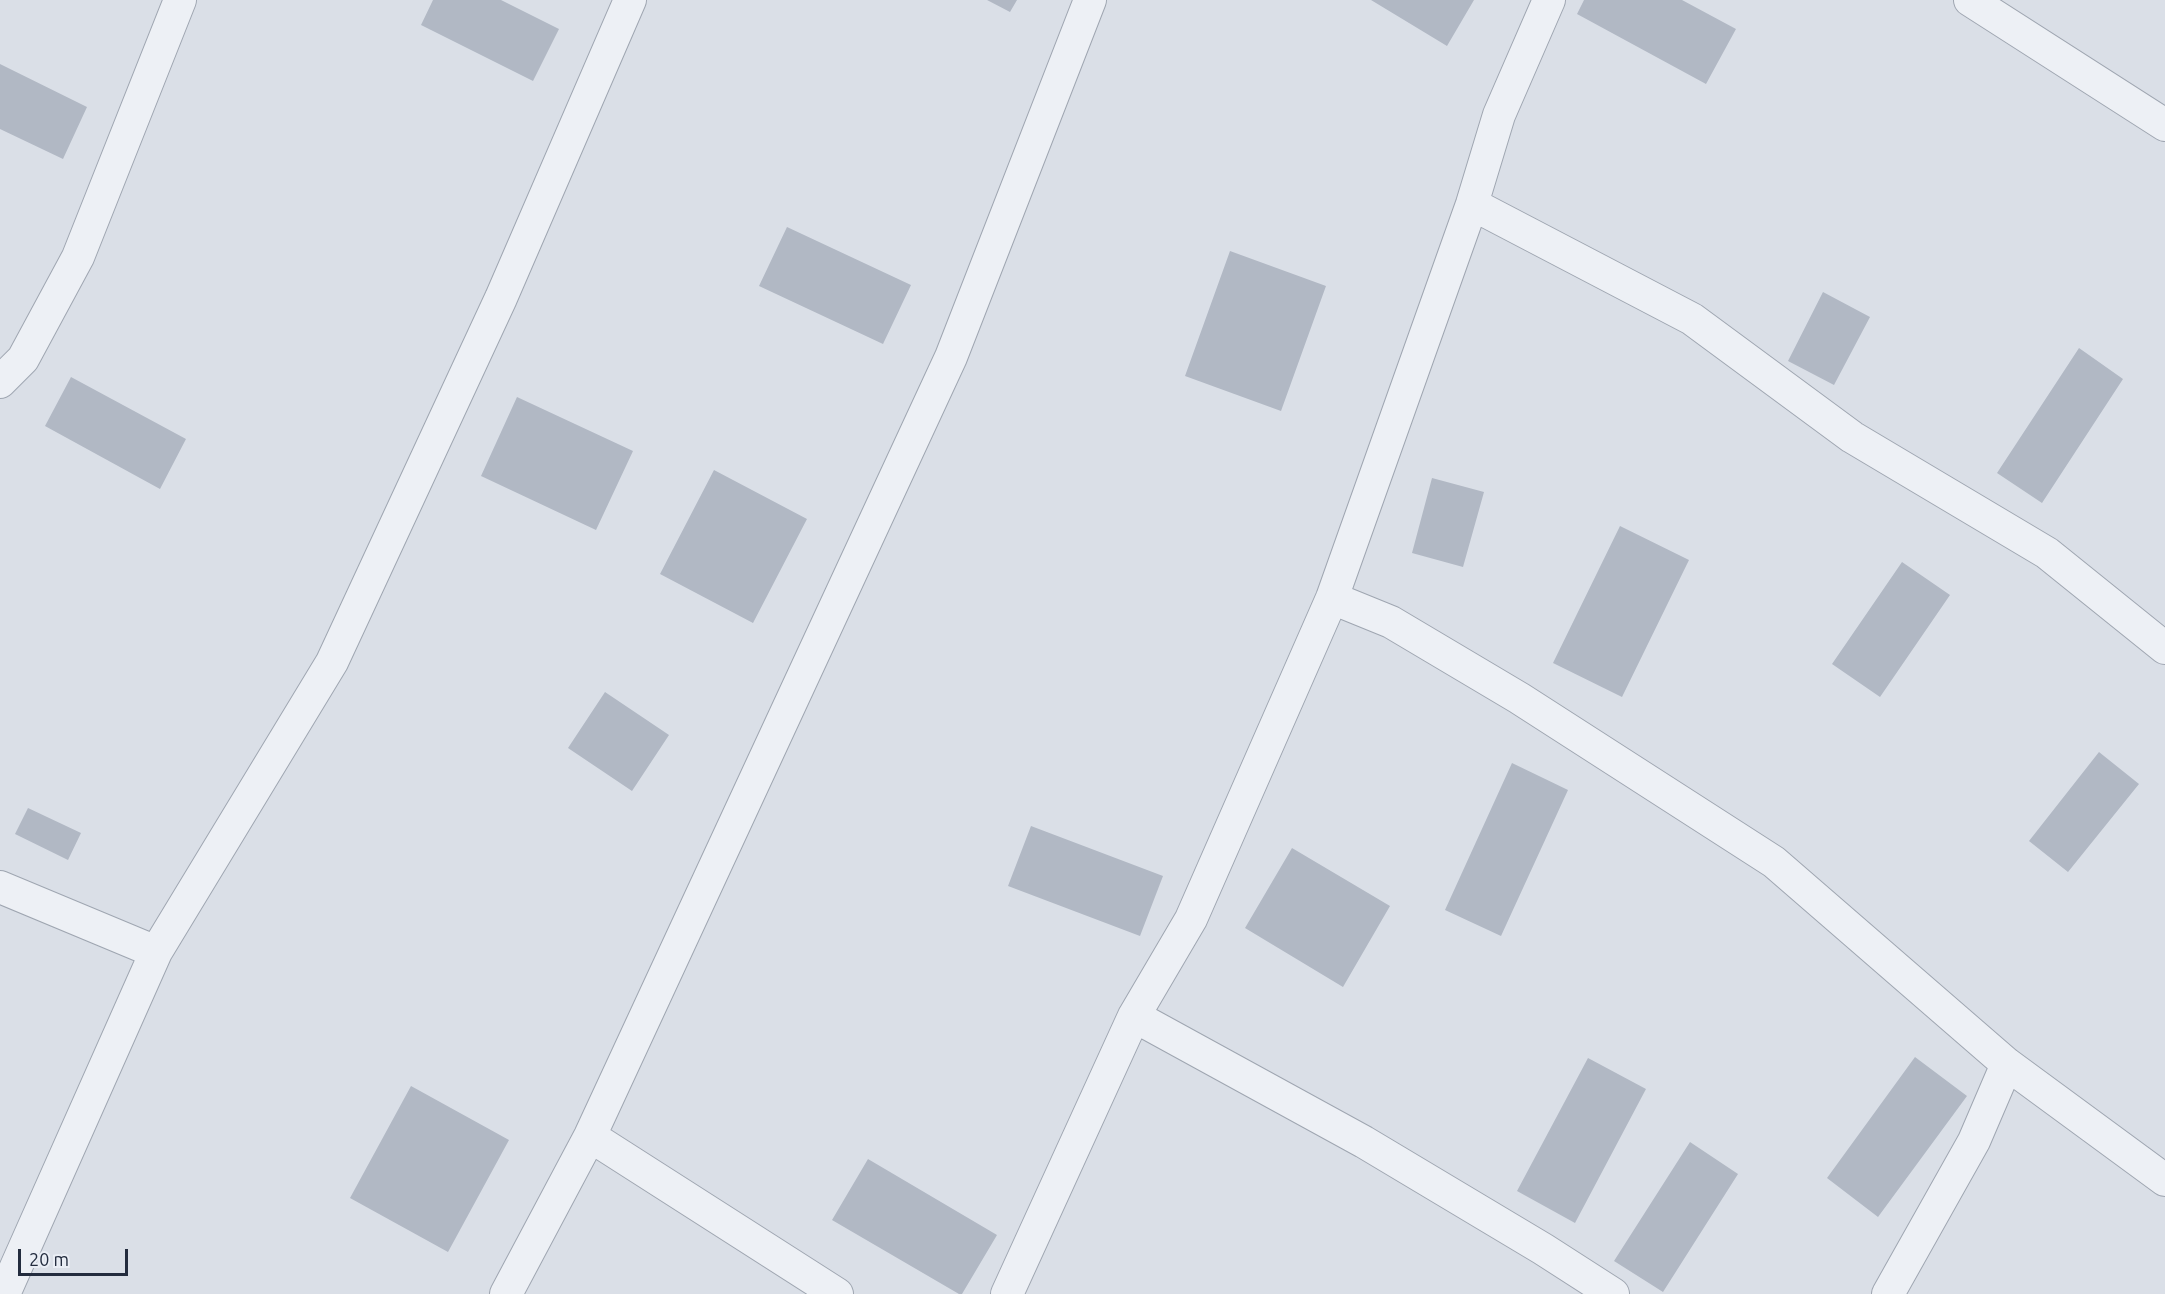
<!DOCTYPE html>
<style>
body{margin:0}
#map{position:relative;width:2165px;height:1294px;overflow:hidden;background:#dadfe7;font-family:Ubuntu,sans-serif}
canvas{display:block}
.scale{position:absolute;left:18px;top:1249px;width:110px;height:27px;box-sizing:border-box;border:3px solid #232c3e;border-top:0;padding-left:8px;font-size:18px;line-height:21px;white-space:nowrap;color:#232c3e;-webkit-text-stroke:4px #eaeef5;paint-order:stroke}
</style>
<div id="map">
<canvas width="2165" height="1294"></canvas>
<div class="scale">20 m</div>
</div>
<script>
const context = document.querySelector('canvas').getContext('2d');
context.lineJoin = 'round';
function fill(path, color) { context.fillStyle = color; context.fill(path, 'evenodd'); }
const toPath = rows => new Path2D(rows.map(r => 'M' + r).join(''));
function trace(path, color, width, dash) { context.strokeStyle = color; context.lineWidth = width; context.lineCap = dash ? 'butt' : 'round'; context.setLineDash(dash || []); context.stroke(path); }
const building = toPath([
 [433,0,501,0,559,29,533,81,421,25],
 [987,0,1017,0,1010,12],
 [1371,0,1474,0,1447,46],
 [1584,0,1682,0,1736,29,1706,84,1577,14],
 [0,64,87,107,63,159,0,129],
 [787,227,911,285,883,344,759,286],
 [1230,251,1326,286,1281,411,1185,376],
 [1823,292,1870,317,1834,385,1788,361],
 [2079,348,2123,379,2042,503,1997,473],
 [71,377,186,439,160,489,45,426],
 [517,397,633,451,596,530,481,476],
 [714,470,807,519,753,623,660,574],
 [1432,478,1484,492,1463,567,1412,553],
 [1620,526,1689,560,1622,697,1553,663],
 [1902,562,1950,595,1880,697,1832,664],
 [605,692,669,735,632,791,568,748],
 [2099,752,2139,784,2068,872,2029,841],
 [1512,763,1568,790,1501,936,1445,910],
 [28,808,81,833,68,860,15,834],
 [1031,826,1163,876,1140,936,1008,886],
 [1292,848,1390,906,1343,987,1245,928],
 [1915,1057,1967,1096,1878,1217,1827,1178],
 [1588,1058,1646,1089,1575,1223,1517,1191],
 [411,1086,509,1140,448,1252,350,1198],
 [1690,1142,1738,1174,1663,1292,1614,1261],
 [868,1159,997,1235,962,1294,959,1294,832,1220]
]);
const street = toPath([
 [1970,0,2165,125],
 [1472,204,1692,319,1852,437,2047,553,2165,648],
 [0,382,23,359,78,257,180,0],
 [1332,598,1391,622,1519,698,1774,862,2007,1064,2165,1180],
 [0,887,156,952],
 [1134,1016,1364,1142,1543,1249,1613,1294],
 [590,1136,837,1294],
 [4,1294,156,952,332,662,501,298,630,0],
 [506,1294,590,1136,951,357,1090,0],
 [1007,1294,1134,1016,1191,919,1332,598,1472,204,1499,115,1549,0],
 [1888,1294,1974,1141,2007,1064]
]);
fill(building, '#b1b8c4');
trace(street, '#9fa6b1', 34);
trace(street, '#edf0f5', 32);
</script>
